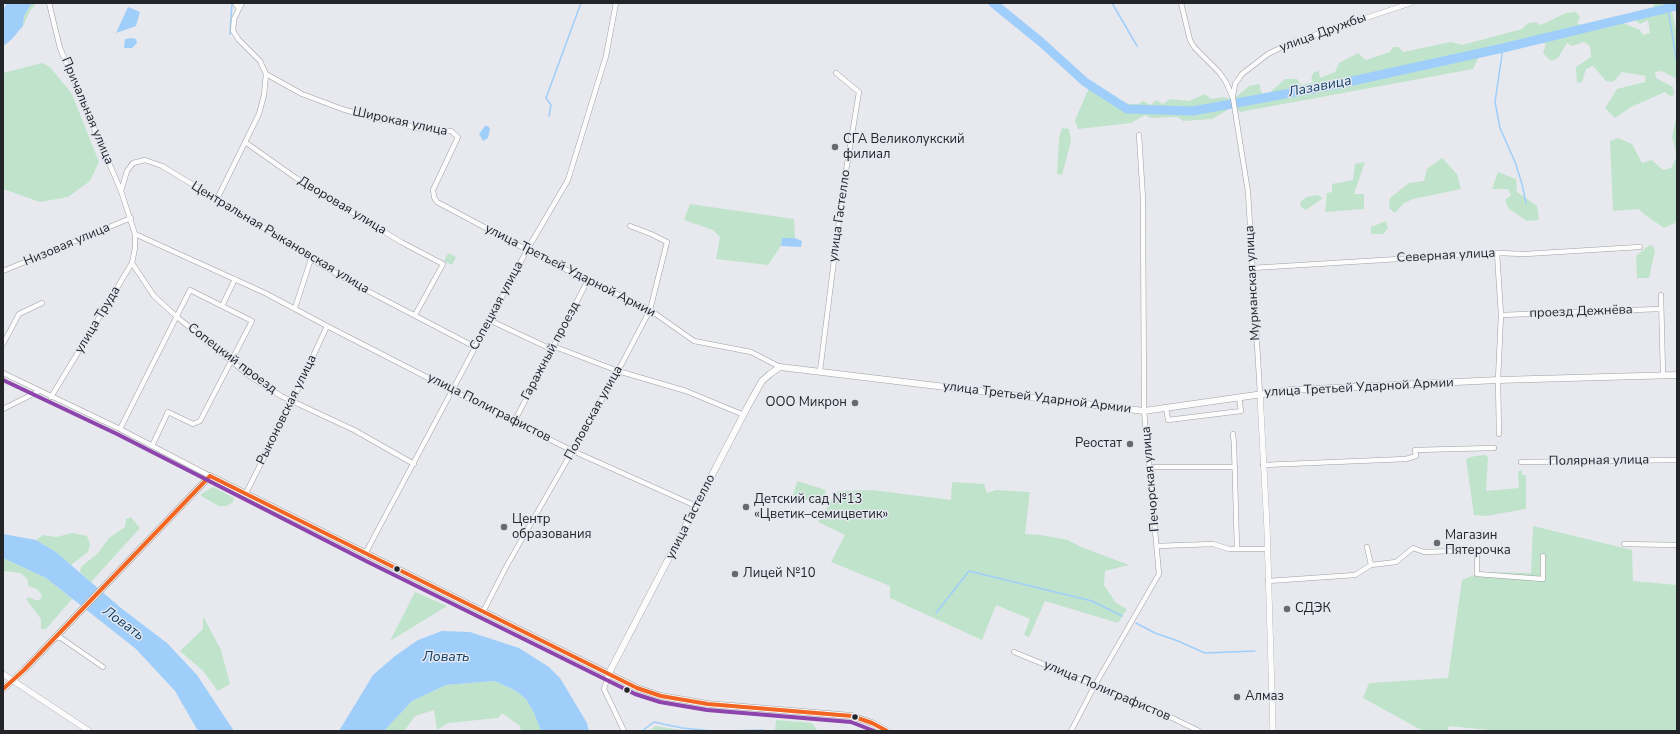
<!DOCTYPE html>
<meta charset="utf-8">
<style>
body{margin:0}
#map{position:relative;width:1680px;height:734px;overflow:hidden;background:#e8e9ee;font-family:"Nunito Sans",sans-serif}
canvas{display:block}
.frame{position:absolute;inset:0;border:4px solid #242529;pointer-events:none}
</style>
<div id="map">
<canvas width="1680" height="734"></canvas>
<div class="frame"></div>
</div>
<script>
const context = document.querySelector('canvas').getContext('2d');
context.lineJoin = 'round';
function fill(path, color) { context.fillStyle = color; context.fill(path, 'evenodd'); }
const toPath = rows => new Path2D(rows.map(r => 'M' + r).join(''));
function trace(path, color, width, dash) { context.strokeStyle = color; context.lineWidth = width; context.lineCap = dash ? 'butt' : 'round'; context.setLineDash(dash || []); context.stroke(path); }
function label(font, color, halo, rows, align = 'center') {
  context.font = font + ' "Nunito Sans",sans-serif'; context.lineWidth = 3; context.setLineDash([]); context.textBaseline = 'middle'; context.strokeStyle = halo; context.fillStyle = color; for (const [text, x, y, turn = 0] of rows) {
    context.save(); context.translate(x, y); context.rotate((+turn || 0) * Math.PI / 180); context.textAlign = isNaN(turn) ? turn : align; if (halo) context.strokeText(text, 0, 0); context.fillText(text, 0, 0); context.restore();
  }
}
const green = toPath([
 [32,3,37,3,30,11,23,26,24,16],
 [1654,3,1670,3,1677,34,1677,79,1662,71,1655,72,1656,78,1673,87,1674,95,1670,96,1665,92,1631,107,1615,118,1605,108,1617,89,1645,82,1646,76,1622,72,1613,82,1606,81,1593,66,1586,69,1582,82,1577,83,1576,67,1591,57,1590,46,1584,42,1572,46,1567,43,1558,58,1551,61,1543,53,1546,44,1541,41,1479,56,1473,69,1240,112,1236,107,1236,97,1249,86,1259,84,1262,94,1268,94,1285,79,1297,79,1301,85,1313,82,1311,77,1314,72,1319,71,1320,78,1335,72,1339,63,1358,53,1366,60,1390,52,1393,47,1399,47,1403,52,1451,42,1462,45,1522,29,1528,23,1535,22,1541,25,1566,13,1576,12,1580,17,1577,23,1589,30,1623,23,1640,30,1643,35,1650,33,1648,20,1640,24,1636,21,1636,15,1654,7],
 [42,63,50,67,72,94,99,162,90,181,68,197,40,202,3,189,3,73],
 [1094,85,1103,88,1109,97,1118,102,1123,101,1129,104,1139,104,1143,101,1151,105,1156,100,1163,104,1170,99,1189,101,1205,94,1211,99,1223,97,1230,99,1231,108,1212,119,1183,121,1178,117,1151,118,1145,115,1131,123,1078,129,1075,120,1089,88],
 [1677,113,1677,155,1672,137],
 [1062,128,1069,129,1071,141,1062,175,1057,174,1059,138],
 [1618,138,1632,144,1642,163,1652,160,1663,170,1671,168,1677,156,1677,218,1675,223,1664,228,1644,214,1639,209,1613,211,1610,141],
 [1442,158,1457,174,1461,189,1413,199,1404,203,1395,213,1389,208,1390,198,1409,183,1424,181,1427,169],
 [1365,162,1354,194,1364,194,1364,209,1325,212,1327,193,1332,192,1332,184,1353,180,1355,164],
 [1498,172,1516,179,1517,192,1537,206,1539,220,1527,221,1509,209,1505,200,1511,195,1508,189,1492,189],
 [1318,195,1323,198,1306,210,1300,206,1301,201,1307,197],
 [690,204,794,219,795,238,782,238,781,246,768,265,716,259,720,237,713,230,684,220],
 [1386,221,1388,228,1383,234,1371,234,1371,227],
 [1652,245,1655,250,1649,278,1637,278,1636,256,1648,246],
 [448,253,456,257,452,265,444,261],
 [1486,455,1488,458,1486,491,1519,488,1518,471,1522,470,1522,475,1526,475,1526,509,1486,516,1474,515,1466,459,1475,456],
 [797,481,826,490,822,504,793,495],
 [952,482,984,484,987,493,996,490,1030,492,1025,534,1040,535,1068,540,1081,547,1129,565,1105,571,1104,585,1116,603,1127,609,1118,623,1045,601,1029,637,1024,635,1030,619,996,605,982,640,890,598,890,586,831,562,845,535,818,522,838,491,872,490,951,500],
 [213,487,234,498,233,502,226,506,219,506,201,496,201,494],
 [131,517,140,528,91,582,80,572,81,567,98,553,109,538,125,527,126,519],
 [1533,526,1632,550,1633,581,1677,585,1677,731,1499,731,1449,726,1447,731,1423,731,1363,698,1369,683,1448,678,1462,580,1482,572,1531,573],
 [73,533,87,536,90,544,88,552,71,565,56,552,36,540,43,535,56,537],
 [3,558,46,578,72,599,46,629,41,629,41,619,26,599,29,597,35,600,40,600,42,595,37,589,28,586,28,580,21,573,3,571],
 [415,592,447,606,390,641],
 [203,616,221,650,230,684,218,691,203,671,180,651,203,629],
 [495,681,516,691,526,699,534,713,541,731,521,731,520,726,502,713,498,718,448,723,437,730,434,710,415,716,404,731,384,731,412,701,446,685],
 [776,720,812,723,818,731,775,731],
 [656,726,686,731,649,731]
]);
const water = toPath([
 [7,3,32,3,24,16,23,26,11,40,3,46,3,10],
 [128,7,140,12,136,26,116,33],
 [132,38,136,39,137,43,132,48,124,48,125,39],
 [485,126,488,126,490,129,488,138,483,141,479,134],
 [782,238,795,238,802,241,801,247,781,246],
 [3,534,36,540,56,552,121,608,167,643,197,675,234,731,198,731,175,691,136,649,46,578,3,558],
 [442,631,470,632,519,648,549,667,560,678,587,723,589,731,541,731,534,713,526,699,516,691,495,681,446,685,412,701,384,731,339,731,373,675,395,656,418,640]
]);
const stream = toPath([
 [1112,3,1137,46],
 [1668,9,1677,64],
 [230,34,232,3],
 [1503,48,1495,102,1500,128,1515,162,1522,184,1526,203],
 [549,116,551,105,546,98,581,3],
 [936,613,969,571,1092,601,1122,616],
 [1136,623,1155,633,1178,641,1205,653,1255,651],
 [642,731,654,722,682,728,713,731],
 [729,731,763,730]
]);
const river = toPath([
 [993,3,1041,42,1085,82,1127,109,1193,111,1334,85,1503,48,1677,6]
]);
const minor = toPath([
 [49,3,60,48,121,191,135,234,135,248,132,263,51,397],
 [235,3,239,9],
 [242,3,234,19,233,31,239,40,260,61,266,74,302,94,342,109,377,119,397,122,415,128,451,131,458,137,433,190,434,197,437,202,548,261,650,310,694,341,751,352,780,367],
 [1181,3,1190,40,1194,47,1219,72,1226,82,1233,98,1248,192,1260,394],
 [1233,96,1235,84,1242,74,1268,54,1290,43,1411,3],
 [245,142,296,178,401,242,443,264,415,315],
 [121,191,127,171,133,163,145,160,162,166,289,243,311,259,362,288,475,347],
 [217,199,259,114,264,95,266,74],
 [135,234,265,293,327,326,514,422,573,451,696,506],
 [1497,253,1501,315,1498,380,1499,434],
 [132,263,154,296,177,317,251,377,281,396,354,430,414,464],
 [1252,268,1497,253,1525,254,1640,247],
 [3,271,131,218],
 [1661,295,1663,375],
 [295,308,311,259],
 [1501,315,1660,309],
 [489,320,551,349,558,348,618,371,686,391,744,415],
 [3,344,19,314,42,303],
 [820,371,843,189,859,92,836,73],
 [3,373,120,429,210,476],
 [1166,407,1168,420,1241,411,1239,397],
 [3,409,39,391],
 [514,422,588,280],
 [120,429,190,290,222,306],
 [1233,434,1234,444,1237,549],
 [152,446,168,412,193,424,200,421,252,321,222,306,235,279],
 [1521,462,1677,460],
 [1263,465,1406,459,1416,456,1415,450,1494,448],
 [1150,467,1235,467],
 [246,493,292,402,327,326],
 [1624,544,1677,545],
 [1157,546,1213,544,1229,549,1267,549],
 [1477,550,1477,574,1543,579,1543,556],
 [365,554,527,250,568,180,606,56,616,3],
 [1371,565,1396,562,1413,548,1424,552,1486,550],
 [1268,581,1355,575,1371,565,1367,547],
 [483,612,506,567,618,371,650,310,667,242,651,234,630,226],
 [55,637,61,638,103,667],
 [1014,652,1162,713,1199,731],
 [609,673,604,689,624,731],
 [1071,731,1095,685,1159,574,1144,411,1143,199,1139,135]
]);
const tertiary = toPath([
 [1260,394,1267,528,1273,731],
 [3,674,89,731]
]);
const secondary = toPath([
 [609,673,748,406,762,381,770,374,780,367,1144,411,1291,390,1498,380,1677,375],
 [3,689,24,670,210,476,637,688,661,696,708,704,852,716,872,723,887,731]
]);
const bus1 = toPath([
 [210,476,637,688,661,696,708,704,852,716,872,723,887,731],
 [3,689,24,670,210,476]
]);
const bus2 = toPath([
 [3,380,117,434,366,561,635,694,660,702,707,710,851,722,874,731]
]);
const markers = [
 [835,147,4,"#696a6e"],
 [855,403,4,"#696a6e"],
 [1130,444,4,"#696a6e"],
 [746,507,4,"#696a6e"],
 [504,527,4,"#696a6e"],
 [1437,543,4,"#696a6e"],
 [397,569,3.5,"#242529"],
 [735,574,4,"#696a6e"],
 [1287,609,4,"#696a6e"],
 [627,690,3.5,"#242529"],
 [1237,697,4,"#696a6e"],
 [855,717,3.5,"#242529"]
];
const streetNames = [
 ["улица Дружбы",1323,33,-20],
 ["Причальная улица",87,111,67],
 ["Широкая улица",400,122,12],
 ["Дворовая улица",342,206,31],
 ["улица Гастелло",840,216,-82],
 ["Центральная Рыкановская улица",280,238,31],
 ["Низовая улица",67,245,-23],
 ["Северная улица",1446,256,-3],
 ["улица Третьей Ударной Армии",570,271,27],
 ["Мурманская улица",1253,283,-93],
 ["Сопецкая улица",497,306,-62],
 ["проезд Дежнёва",1581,312,-2],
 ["улица Труда",98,320,-59],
 ["Гаражный проезд",551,351,-62],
 ["Сопецкий проезд",232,359,37],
 ["улица Третьей Ударной Армии",1359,388,-3],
 ["улица Третьей Ударной Армии",1037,398,7],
 ["улица Полиграфистов",489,408,27],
 ["Рыконовская улица",287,410,-64],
 ["Половская улица",594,413,-61],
 ["Полярная улица",1599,461,-1],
 ["Печорская улица",1151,479,-95],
 ["улица Гастелло",691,517,-63],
 ["улица Полиграфистов",1107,691,23]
];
const poiNames = [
 ["СГА Великолукский",843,140],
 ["филиал",843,155],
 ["ООО Микрон",847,403,"right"],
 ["Реостат",1122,444,"right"],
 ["Детский сад №13",754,500],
 ["«Цветик–семицветик»",754,515],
 ["Центр",512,520],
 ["образования",512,535],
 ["Магазин",1445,536],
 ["Пятерочка",1445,551],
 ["Лицей №10",743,574],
 ["СДЭК",1295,609],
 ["Алмаз",1245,697]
];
const waterNames = [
 ["Лазавица",1320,87,-11],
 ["Ловать",123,624,36],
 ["Ловать",446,658]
];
fill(green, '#bfe4cb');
fill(water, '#9fcefa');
trace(stream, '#9fcefa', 1.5);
trace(river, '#9fcefa', 9);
trace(minor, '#9e9fa2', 5.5);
trace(tertiary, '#9e9fa2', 6);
trace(secondary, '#9e9fa2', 7);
trace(minor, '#fcfcfc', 4.5);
trace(tertiary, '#fcfcfc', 5.5);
trace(secondary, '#fcfcfc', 6);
trace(bus1, '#f26522', 4);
trace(bus2, '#8e44ad', 4);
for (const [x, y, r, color] of markers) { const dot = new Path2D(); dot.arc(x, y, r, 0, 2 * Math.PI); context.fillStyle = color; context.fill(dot); trace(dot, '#e5e8f1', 1.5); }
label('13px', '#242529', '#e5e8f1', streetNames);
label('13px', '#242529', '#e5e8f1', poiNames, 'left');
label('italic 14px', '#0e3f65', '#e5e8f1', waterNames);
</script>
